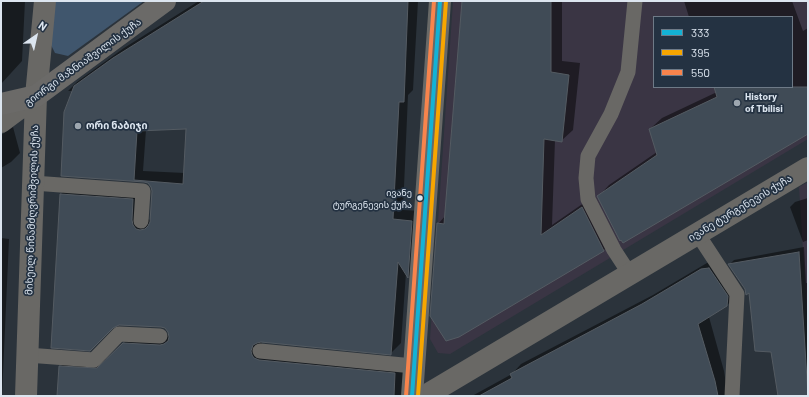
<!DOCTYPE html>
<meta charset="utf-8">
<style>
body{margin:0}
#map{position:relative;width:809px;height:397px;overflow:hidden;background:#2b333b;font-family:Barlow,sans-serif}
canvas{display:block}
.frame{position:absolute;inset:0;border:2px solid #dce5ef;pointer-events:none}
.legend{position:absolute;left:653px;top:16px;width:140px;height:72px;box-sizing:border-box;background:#243242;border:1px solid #6e7a87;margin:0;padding:5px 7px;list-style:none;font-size:12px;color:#dce5ef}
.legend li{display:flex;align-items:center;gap:8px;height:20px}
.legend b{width:20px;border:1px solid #6e7a87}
.north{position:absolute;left:16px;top:16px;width:40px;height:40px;-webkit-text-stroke:3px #243242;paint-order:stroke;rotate:34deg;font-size:11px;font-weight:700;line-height:16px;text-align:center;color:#dce5ef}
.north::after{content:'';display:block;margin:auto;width:14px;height:18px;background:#dce5ef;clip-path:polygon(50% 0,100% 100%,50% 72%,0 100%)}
</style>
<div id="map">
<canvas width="809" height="397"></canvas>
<div class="frame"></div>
<ul class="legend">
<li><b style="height:5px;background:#13b2d5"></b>333</li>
<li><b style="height:5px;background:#f7a600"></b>395</li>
<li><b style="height:5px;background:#f8844c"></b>550</li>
</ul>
<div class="north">N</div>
</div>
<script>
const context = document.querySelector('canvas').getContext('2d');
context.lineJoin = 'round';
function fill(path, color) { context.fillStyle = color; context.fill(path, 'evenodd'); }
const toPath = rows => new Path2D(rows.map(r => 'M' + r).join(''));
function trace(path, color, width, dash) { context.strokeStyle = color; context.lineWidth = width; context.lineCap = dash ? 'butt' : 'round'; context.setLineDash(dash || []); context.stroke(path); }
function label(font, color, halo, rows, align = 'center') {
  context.font = font + ' Barlow,"Noto Sans Georgian",sans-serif'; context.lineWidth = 3.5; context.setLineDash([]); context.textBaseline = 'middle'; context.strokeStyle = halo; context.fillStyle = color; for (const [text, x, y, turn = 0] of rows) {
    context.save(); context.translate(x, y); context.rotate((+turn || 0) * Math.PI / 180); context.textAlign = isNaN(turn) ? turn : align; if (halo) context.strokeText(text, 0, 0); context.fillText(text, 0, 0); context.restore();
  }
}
const commercial = toPath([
 [453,1,808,1,808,139,450,354,438,353,430,339],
 [654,17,792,17,792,87,654,87],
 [808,182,808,331,799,187]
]);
const green = toPath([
 [55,1,144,1,68,56,55,53,50,43]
]);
const shadow = toPath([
 [1,1,25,1,22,61,1,84],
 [199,1,418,1,413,90,408,95,403,210,422,211,418,267,408,277,406,273,401,343,390,354,261,341,262,345,405,363,403,396,58,396,60,367,70,357,108,359,134,333,170,335,169,331,61,194,71,184,143,189,147,219,151,220,153,192,152,186,148,182,144,181,62,175,73,91,68,91,77,82,124,48],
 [187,128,185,173,143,171,146,130],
 [463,1,562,1,562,61,580,63,573,130,561,141,555,140,552,225,594,196,615,238,604,250,458,336,438,224,446,215],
 [684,1,792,1,803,31,808,28,808,132,598,197,609,185,657,152,650,129,662,118,717,92,715,87,792,87,792,17,689,17],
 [13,127,20,153,11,162,1,168,1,135],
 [808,198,808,240,803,242,790,207,795,202],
 [1,238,9,239,2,396,1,396],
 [804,247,806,283,808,283,808,396,779,396,772,351,749,291,745,289,730,264,734,260],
 [712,260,737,296,727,305,709,317,724,371,728,396,472,396,512,374,521,364,653,295]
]);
const building = toPath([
 [204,1,408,1,404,102,399,102,393,219,412,221,408,278,398,262,391,355,261,342,257,343,253,345,251,351,252,355,254,358,259,360,395,373,394,396,57,396,59,366,97,368,123,343,160,345,164,344,168,341,169,337,168,332,165,328,161,327,119,325,113,328,90,351,51,348,60,194,133,199,132,220,133,225,136,229,140,230,145,229,148,226,150,222,152,191,151,187,148,183,144,182,61,176,64,112,74,86,113,58,204,1],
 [186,129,183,184,134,180,137,131,186,129],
 [462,1,551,1,551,72,569,75,562,142,544,139,541,235,582,207,604,251,459,337,446,341,430,316,437,223,444,224,462,1],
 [714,87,808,87,808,134,623,243,621,240,620,241,597,196,657,155,649,129,717,97,714,87],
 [799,252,808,396,778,396,771,352,755,351,749,293,746,295,745,289,728,264,799,252],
 [709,268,728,296,727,306,698,324,715,381,718,396,479,396,512,378,510,374,642,304,701,269,709,268]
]);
const lane = toPath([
 [33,183,143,191,141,221],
 [697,233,737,294,732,396],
 [629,273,614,250,588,199,586,178,588,156,611,114,628,72,635,1],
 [260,351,413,366],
 [27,355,94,360,119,334,160,336]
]);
const street = toPath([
 [1,122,36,96],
 [26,396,36,96,45,1],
 [425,396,808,168]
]);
const secondary = toPath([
 [1,104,36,96,165,1]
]);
const primary = toPath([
 [412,396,440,1]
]);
const bus1 = toPath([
 [412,396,440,1]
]);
const bus2 = toPath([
 [418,396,446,1]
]);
const bus3 = toPath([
 [406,396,434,1]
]);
const markers = [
 [737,103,4,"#9ea7b0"],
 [78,126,4,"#9ea7b0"],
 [420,198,3.5,"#dce5ef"]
];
const busNames = [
 ["ივანე",412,193],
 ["ტურგენევის ქუჩა",412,205]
];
const streetNames = [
 ["გიორგი მაზნიაშვილის ქუჩა",83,62,-36],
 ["ივანე ტურგენევის ქუჩა",740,208,-31],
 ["მიხეილ წინამძღვრიშვილის ქუჩა",32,210,-88]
];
const poiNames = [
 ["History",745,97],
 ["of Tbilisi",745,109],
 ["ორი ნაბიჯი",86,126]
];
fill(commercial, '#3a3544');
fill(green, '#40566d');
fill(shadow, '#0007');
fill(building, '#404b56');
trace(building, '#545b62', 1);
trace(lane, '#696865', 15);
trace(street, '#696865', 22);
trace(secondary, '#6b6a68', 22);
trace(primary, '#686967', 22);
trace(bus1, '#13b2d5', 4);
trace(bus2, '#f7a600', 4);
trace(bus3, '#f8844c', 4);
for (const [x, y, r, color] of markers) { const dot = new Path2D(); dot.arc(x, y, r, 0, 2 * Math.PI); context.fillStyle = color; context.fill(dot); trace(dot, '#243242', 1.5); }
label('9px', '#dce5ef', '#243242', busNames, 'right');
label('10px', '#dce5ef', '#243242', streetNames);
label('bold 10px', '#dce5ef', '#243242', poiNames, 'left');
</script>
